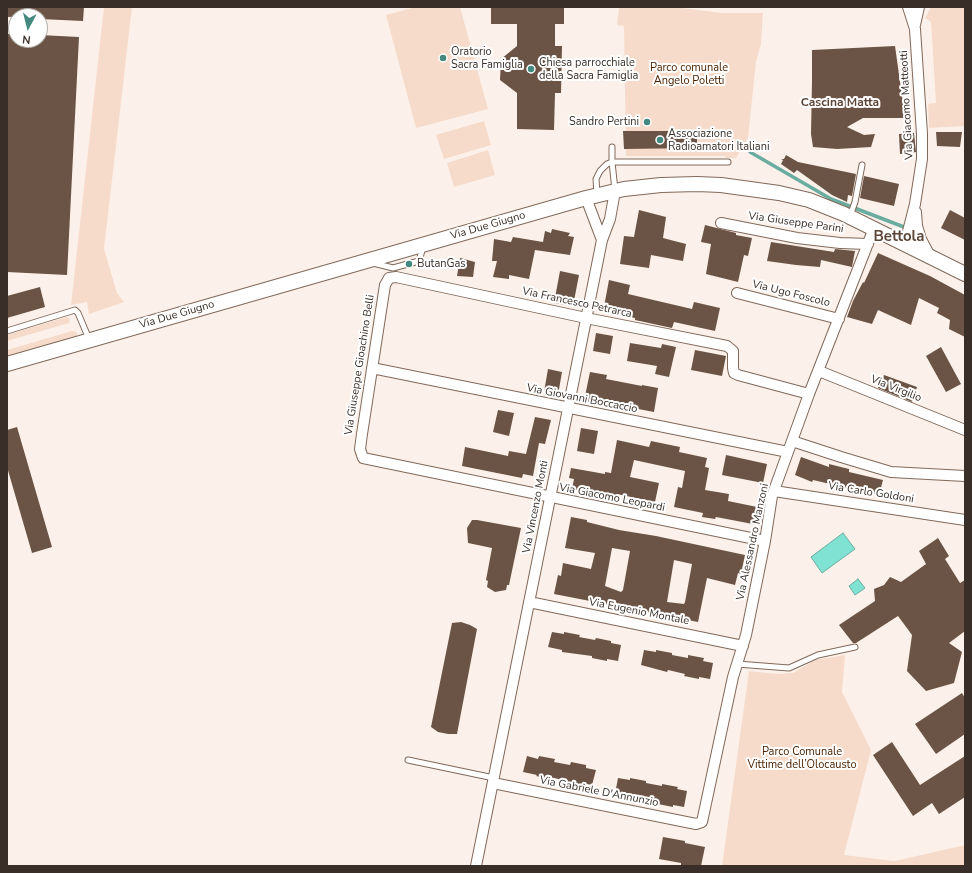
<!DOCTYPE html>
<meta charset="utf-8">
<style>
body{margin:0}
#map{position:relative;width:972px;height:873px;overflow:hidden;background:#fcf1ea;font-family:"Nunito Sans",sans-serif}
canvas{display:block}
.frame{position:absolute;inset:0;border:8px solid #392f28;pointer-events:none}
.north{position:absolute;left:8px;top:8px;width:40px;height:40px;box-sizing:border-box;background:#fff;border:1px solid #b0aca9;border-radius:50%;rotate:187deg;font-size:11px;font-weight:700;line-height:16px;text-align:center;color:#392f28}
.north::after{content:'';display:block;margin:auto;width:14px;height:18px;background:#44897f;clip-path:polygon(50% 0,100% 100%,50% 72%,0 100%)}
</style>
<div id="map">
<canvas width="972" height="873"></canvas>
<div class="frame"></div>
<div class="north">N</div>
</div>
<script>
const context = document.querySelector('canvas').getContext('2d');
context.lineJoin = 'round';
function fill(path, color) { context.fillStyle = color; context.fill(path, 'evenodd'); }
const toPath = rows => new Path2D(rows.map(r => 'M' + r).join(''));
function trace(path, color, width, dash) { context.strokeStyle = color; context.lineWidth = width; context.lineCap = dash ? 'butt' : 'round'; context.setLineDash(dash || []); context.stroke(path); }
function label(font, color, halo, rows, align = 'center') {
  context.font = font + ' "Nunito Sans",sans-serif'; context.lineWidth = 4; context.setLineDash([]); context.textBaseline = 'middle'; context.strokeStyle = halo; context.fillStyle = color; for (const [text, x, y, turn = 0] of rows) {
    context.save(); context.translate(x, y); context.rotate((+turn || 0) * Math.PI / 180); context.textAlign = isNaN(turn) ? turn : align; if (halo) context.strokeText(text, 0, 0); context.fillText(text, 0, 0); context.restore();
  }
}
const green = toPath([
 [104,7,132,7,104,249,117,293,124,302,89,314,87,302,71,305],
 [416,7,460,7,488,109,416,128,386,15],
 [626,7,674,7,721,13,763,13,761,44,756,62,748,138,736,158,727,158,725,156,626,156,624,26,617,25,619,8],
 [931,7,965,7,965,126,929,128,928,104,936,103,931,22,925,18],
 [484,121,491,145,444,159,436,135],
 [488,150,495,175,454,187,447,163],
 [67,317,70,319,69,323,7,341,7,335],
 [72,331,77,332,77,336,7,358,7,350],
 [845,655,842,692,871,750,844,855,895,861,965,845,965,866,722,866,749,671,778,674,793,673,815,660]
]);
const water = toPath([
 [843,533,855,549,822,573,811,557,843,533],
 [858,579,865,588,855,595,849,586,858,579]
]);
const stream = toPath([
 [750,152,831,199,904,227]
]);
const building = toPath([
 [7,7,84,7,83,21,40,19,40,16,7,17],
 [491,7,564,7,564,24,555,24,555,46,562,46,561,93,555,93,554,130,517,129,517,93,500,80,501,59,517,46,517,24,491,24],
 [7,34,16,34,16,40,40,40,40,35,79,37,67,275,7,272],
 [895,46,905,118,863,118,847,127,864,135,875,134,871,147,837,149,813,147,811,134,812,81,812,50],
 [623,131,697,131,697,148,624,149],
 [936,132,962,132,960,147,937,146],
 [914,133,916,152,900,154,899,134],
 [786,155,798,162,856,174,852,196,848,195,847,202,832,195,797,170,794,173,781,164,783,160,781,159,784,159],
 [864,176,899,184,894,206,860,198],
 [639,210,666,217,663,238,686,244,683,261,651,255,649,268,620,264,624,236,634,237],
 [950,210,965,218,965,240,941,228],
 [705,225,736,233,736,235,752,238,748,256,744,255,738,282,706,274,711,244,701,242],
 [552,229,570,233,568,236,574,237,570,255,535,250,529,279,509,275,509,279,493,277,497,261,492,261,494,239,511,242,513,237,543,242,545,231,551,233],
 [771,242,834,252,835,249,855,251,852,267,821,260,820,267,796,265,767,261],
 [878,253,930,276,965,295,965,337,949,329,950,320,937,313,939,308,919,298,911,325,878,310,872,324,847,317,853,301,863,282,864,283],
 [460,258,475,262,473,277,457,276],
 [560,271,579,275,573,306,554,303],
 [609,280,630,285,628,294,692,309,694,302,720,308,715,331,674,322,672,328,635,320,635,318,603,312],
 [40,287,45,307,7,318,7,296],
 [596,333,613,336,610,354,593,351],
 [630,343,661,348,662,344,676,347,669,377,655,374,657,366,627,361],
 [941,347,961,384,946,392,926,356],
 [695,350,726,356,722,376,691,370],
 [548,369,562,372,558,395,544,392],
 [590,372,607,375,606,379,642,386,642,385,658,388,654,412,602,402,601,404,584,401],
 [884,375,917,387,912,402,878,388],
 [498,410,514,413,509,436,493,432],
 [535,417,551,420,545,444,539,443,533,476,523,474,522,478,462,466,465,447,508,456,509,451,526,454],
 [17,427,52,547,32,553,7,467,7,430],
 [581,428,598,431,594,454,577,451],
 [617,440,649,447,651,441,680,447,679,452,707,458,705,467,709,468,705,490,729,494,728,501,762,508,758,525,716,517,715,519,702,517,703,513,674,507,678,487,682,488,685,471,634,460,630,477,659,483,655,502,617,494,616,497,572,489,574,479,569,478,571,468,605,474,605,472,611,473],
 [726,455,767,464,763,483,722,475],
 [801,457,829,467,829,464,849,469,849,472,883,480,879,495,867,492,867,494,856,491,856,490,813,480,812,482,795,475],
 [571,517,587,520,587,522,619,530,656,536,745,555,741,574,738,573,735,585,707,578,698,622,554,594,558,575,561,576,563,563,591,569,595,553,565,548],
 [612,548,630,551,623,590,621,592,605,586],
 [674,560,692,564,685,602,684,604,667,602],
 [472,520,477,520,521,528,509,585,507,585,506,590,495,592,487,587,488,581,486,580,492,548,468,543,467,528],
 [938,538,949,556,945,559,960,583,965,580,965,631,949,643,962,652,954,683,926,691,907,671,912,635,898,616,856,643,853,643,839,625,875,601,874,589,884,585,890,577,901,582,926,564,919,551],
 [461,622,470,625,477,629,457,734,448,734,438,732,431,727,452,623],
 [552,632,564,634,564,632,580,635,579,637,595,640,596,638,611,641,611,643,621,645,618,661,607,659,607,661,592,658,592,656,562,652,562,650,548,647],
 [644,650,656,652,656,650,672,653,672,655,688,658,688,655,704,658,703,661,713,663,710,679,699,677,699,679,684,676,685,674,668,670,667,672,641,665],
 [962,693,965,698,965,734,936,754,915,724],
 [892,742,920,785,965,756,965,797,939,814,932,803,913,816,873,755],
 [527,756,538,759,539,756,555,759,554,762,570,765,571,762,586,765,586,768,596,770,592,785,582,783,582,785,567,782,567,781,550,777,550,779,536,776,537,775,523,772],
 [618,778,630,780,630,778,646,781,646,783,662,786,662,784,678,787,677,789,687,791,684,807,673,805,673,807,658,804,659,802,628,798,628,796,615,794],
 [663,837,685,841,685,843,705,847,701,866,685,866,681,865,681,863,659,859]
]);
const lane = toPath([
 [612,147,612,162,728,162],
 [597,195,596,179,600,171,607,164,612,162,615,190],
 [850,216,855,202,862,165],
 [373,263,393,268,419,261,423,247],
 [7,331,75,310,78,313,89,339],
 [737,664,789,668,818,655,855,647],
 [408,760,494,778]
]);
const street = toPath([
 [915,25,919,7],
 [586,198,602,240],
 [916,212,917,226,921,239,930,256],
 [721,223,797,238,840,243,868,244],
 [905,243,915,204,922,159,922,134,915,29,908,7],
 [737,293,839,319],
 [372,368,788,452],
 [819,371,965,430],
 [792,441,841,457,891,472,965,476],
 [774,491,965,520],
 [765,541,363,458,360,449,362,434,385,285,389,278,396,277,586,318,727,346,733,351,733,368,734,373,738,375,809,394],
 [529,602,743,646],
 [493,783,696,824,702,822,733,677,746,635,765,541,772,496,809,394,874,228],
 [476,866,602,240,610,219,615,191]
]);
const secondary = toPath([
 [7,364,586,198,624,189,661,185,697,184,721,185,779,193,809,200,844,214,965,274]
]);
const markers = [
 [443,58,4,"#44897f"],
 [531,69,4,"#44897f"],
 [647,122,4,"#44897f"],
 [660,140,4,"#44897f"],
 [409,264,4,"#44897f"]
];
const poiNames = [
 ["Oratorio",451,52],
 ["Sacra Famiglia",451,65],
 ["Chiesa parrocchiale",539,63],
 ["della Sacra Famiglia",539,76],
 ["Sandro Pertini",639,122,"right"],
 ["Associazione",668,134],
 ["Radioamatori Italiani",668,147],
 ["ButanGas",417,264]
];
const parkNames = [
 ["Parco comunale",689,68],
 ["Angelo Poletti",689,81],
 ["Parco Comunale",802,752],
 ["Vittime dell’Olocausto",802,765]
];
const streetNames = [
 ["Via Giacomo Matteotti",907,105,-93],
 ["Via Giuseppe Parini",796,223,8],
 ["Via Due Giugno",488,226,-16],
 ["Via Ugo Foscolo",791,294,14],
 ["Via Francesco Petrarca",577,303,12],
 ["Via Due Giugno",177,315,-16],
 ["Via Giuseppe Gioachino Belli",360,365,-81],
 ["Via Virgilio",896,389,22],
 ["Via Giovanni Boccaccio",582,399,11],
 ["Via Carlo Goldoni",871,493,9],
 ["Via Giacomo Leopardi",612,498,11],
 ["Via Vincenzo Monti",536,507,-79],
 ["Via Alessandro Manzoni",753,542,-78],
 ["Via Eugenio Montale",639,612,11],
 ["Via Gabriele D'Annunzio",599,792,11]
];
const neighbourhoodNames = [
 ["Cascina Matta",840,103]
];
const districtNames = [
 ["Bettola",899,237]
];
fill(green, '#f6dbca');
fill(water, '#7fe2d3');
trace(water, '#6aaca0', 1);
trace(stream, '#6aaca0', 3.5);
fill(building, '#6b5445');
trace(lane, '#81695a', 7);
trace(street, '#81695a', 12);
trace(secondary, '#81695a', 16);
trace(lane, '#fff', 5);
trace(street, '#fff', 10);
trace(secondary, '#fff', 14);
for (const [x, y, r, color] of markers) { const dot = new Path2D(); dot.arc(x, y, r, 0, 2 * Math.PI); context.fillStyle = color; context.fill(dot); trace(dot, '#fff', 1.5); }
label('11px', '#392f28', '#fff', poiNames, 'left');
label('11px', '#4c2302', '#fff', parkNames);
label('11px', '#392f28', '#fff', streetNames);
label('bold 12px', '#5c4637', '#fff', neighbourhoodNames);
label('bold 15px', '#5c4637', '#fff', districtNames);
</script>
